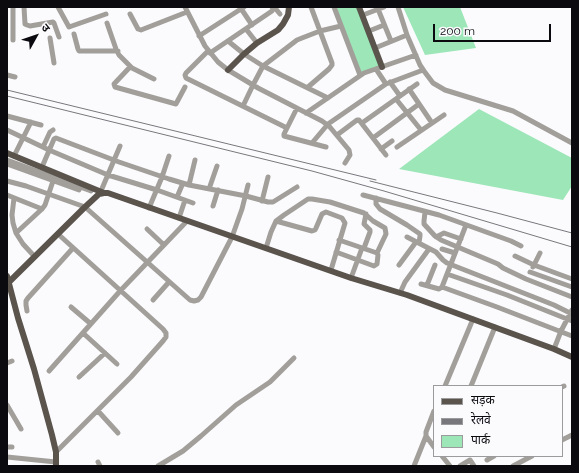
<!DOCTYPE html>
<meta charset="utf-8">
<style>
body{margin:0}
#map{position:relative;width:579px;height:473px;overflow:hidden;background:#fbfbfe;font-family:Raleway,"Noto Sans Devanagari",sans-serif}
canvas{display:block}
.frame{position:absolute;inset:0;border:8px solid #0b0b0f;pointer-events:none}
.legend{position:absolute;left:433px;top:385px;width:130px;height:72px;box-sizing:border-box;background:#fbfbfe;border:1px solid #9b9b9e;margin:0;padding:5px 7px;list-style:none;font-size:12px;color:#0b0b0f}
.legend li{display:flex;align-items:center;gap:8px;height:20px}
.legend b{width:20px;border:1px solid #9b9b9e}
.north{position:absolute;left:16px;top:16px;width:40px;height:40px;-webkit-text-stroke:3px #fbfbfe;paint-order:stroke;rotate:50deg;font-size:11px;font-weight:700;line-height:16px;text-align:center;color:#0b0b0f}
.north::after{content:'';display:block;margin:auto;width:14px;height:18px;background:#0b0b0f;clip-path:polygon(50% 0,100% 100%,50% 72%,0 100%)}
.scale{position:absolute;left:433px;top:24px;width:118px;height:18px;box-sizing:border-box;border:2px solid #0b0b0f;border-top:0;padding-left:5px;font-size:12px;line-height:14px;white-space:nowrap;color:#0b0b0f;-webkit-text-stroke:3px #fbfbfe;paint-order:stroke}
</style>
<div id="map">
<canvas width="579" height="473"></canvas>
<div class="frame"></div>
<ul class="legend">
<li><b style="height:5px;background:#5a544d"></b>सड़क</li>
<li><b style="height:5px;background:#78787c"></b>रेलवे</li>
<li><b style="height:11px;background:#9de6b8"></b>पार्क</li>
</ul>
<div class="north">उ</div>
<div class="scale">200 m</div>
</div>
<script>
const context = document.querySelector('canvas').getContext('2d');
context.lineJoin = 'round';
function fill(path, color) { context.fillStyle = color; context.fill(path, 'evenodd'); }
const toPath = rows => new Path2D(rows.map(r => 'M' + r).join(''));
function trace(path, color, width, dash) { context.strokeStyle = color; context.lineWidth = width; context.lineCap = dash ? 'butt' : 'round'; context.setLineDash(dash || []); context.stroke(path); }
const green = toPath([
 [334,7,359,7,382,67,360,75],
 [403,7,460,7,476,48,425,55],
 [479,109,572,158,572,186,563,200,399,169]
]);
const minor = toPath([
 [13,7,13,40],
 [24,7,25,24,27,25,30,26,53,22,54,23,59,37],
 [58,7,69,27,106,14],
 [185,7,205,46,218,62,228,70,258,88,322,121,329,126,349,150,350,155,345,163],
 [240,7,252,25],
 [334,7,360,75],
 [398,7,407,35,420,65,424,71,433,83,445,90,513,111,572,143],
 [273,9,275,8,280,14],
 [378,9,391,41],
 [130,14,138,29,141,30,187,12],
 [363,15,384,7],
 [107,23,116,49,119,55,132,68,154,79],
 [246,29,257,43],
 [369,31,384,25],
 [74,34,78,49,79,51,118,51],
 [199,36,244,7],
 [50,38,54,63],
 [228,41,244,54,263,66,328,98],
 [375,48,407,35],
 [208,51,186,73,185,75,186,78,287,128],
 [210,53,272,11,273,9,272,7],
 [130,67,114,84,115,87,176,104,177,102,185,87],
 [376,69,386,84],
 [7,75,15,77],
 [390,82,400,96],
 [308,87,329,69,332,65,332,63,311,7],
 [409,89,432,123],
 [396,99,421,130],
 [243,106,253,85,263,66,297,40,302,38,320,31,341,26],
 [297,108,284,134,284,136,326,147],
 [306,113,364,73,416,55],
 [7,116,41,125],
 [362,123,417,84],
 [7,130,49,150,108,175,157,190,193,203],
 [337,135,357,120,359,120,386,155],
 [373,138,419,104],
 [312,143,328,124,386,84,423,70],
 [43,147,50,132,53,130],
 [397,147,444,115],
 [381,149,392,141],
 [14,156,31,122],
 [7,160,91,191],
 [7,164,79,190],
 [42,167,54,139,56,138,119,162,169,179,189,185,246,196,268,202,273,202,297,187],
 [7,181,26,186,85,207,190,300,194,301,198,300,201,297,232,237,242,209,248,185],
 [189,185,195,160],
 [209,189,217,166],
 [101,191,120,146],
 [7,195,42,209],
 [363,195,439,215,511,241,521,246],
 [177,197,183,183],
 [14,198,12,215,13,223,16,233,23,244,35,257],
 [376,198,376,204,380,209,407,225,420,234,420,236,419,243],
 [262,201,268,177],
 [213,206,218,190],
 [149,208,162,177,169,156],
 [425,212,424,221,424,224,435,236,441,240,498,264,503,268,526,279,572,297],
 [179,218,185,200],
 [276,221,312,231,315,230,316,228,322,214,326,212,342,218,345,223,331,270],
 [147,229,164,245],
 [16,233,42,209,45,205,53,181],
 [407,237,436,252,443,260,447,263,554,305,572,314],
 [436,237,444,233,461,239],
 [266,248,271,232,276,221,284,215,308,199,312,199,330,202,364,213,373,221,385,228,386,234,377,253],
 [364,248,370,232,370,230,364,224,366,214],
 [442,249,455,253],
 [336,252,374,266,377,264,378,255,377,253,339,240],
 [515,256,534,265,572,279],
 [399,265,416,242],
 [533,267,540,253],
 [530,272,572,287],
 [447,274,507,295,572,321],
 [351,278,362,248],
 [421,284,439,289,442,287,466,225],
 [427,285,435,265],
 [442,287,497,307,572,336],
 [400,293,405,282,429,249],
 [153,300,169,282],
 [71,307,91,324],
 [27,311,26,305,26,301,28,298,73,248],
 [83,333,117,364],
 [554,349,561,331,572,310],
 [7,363,12,361],
 [49,371,121,290,187,221],
 [79,377,105,353],
 [445,386,473,319],
 [471,386,495,327],
 [562,387,564,386],
 [7,405,21,429],
 [98,411,118,433],
 [434,411,426,432,426,436,434,447],
 [562,440,572,435],
 [7,447,12,447],
 [56,452,131,377,163,341,166,337,166,333,163,329,58,234],
 [442,456,450,466],
 [7,457,56,462],
 [487,460,494,456],
 [98,462,100,466],
 [158,466,183,451,201,436,236,405,270,382,294,358],
 [414,466,426,436],
 [460,466,470,460,474,466],
 [513,466,532,456]
]);
const major = toPath([
 [359,7,382,67],
 [228,70,244,54,257,43,278,30,283,24,288,15,289,7],
 [7,153,104,193],
 [7,276,18,318,34,369,52,435,56,452,56,466],
 [7,284,85,207,99,194,104,193,108,193,351,278,407,295,554,349,572,357]
]);
const rail = toPath([
 [7,90,376,180],
 [7,96,312,171,384,191,572,247],
 [370,181,497,213,572,233]
]);
fill(green, '#9de6b8');
trace(minor, '#a29f9b', 5);
trace(major, '#5a544d', 6);
trace(rail, '#78787c', 1);
</script>
